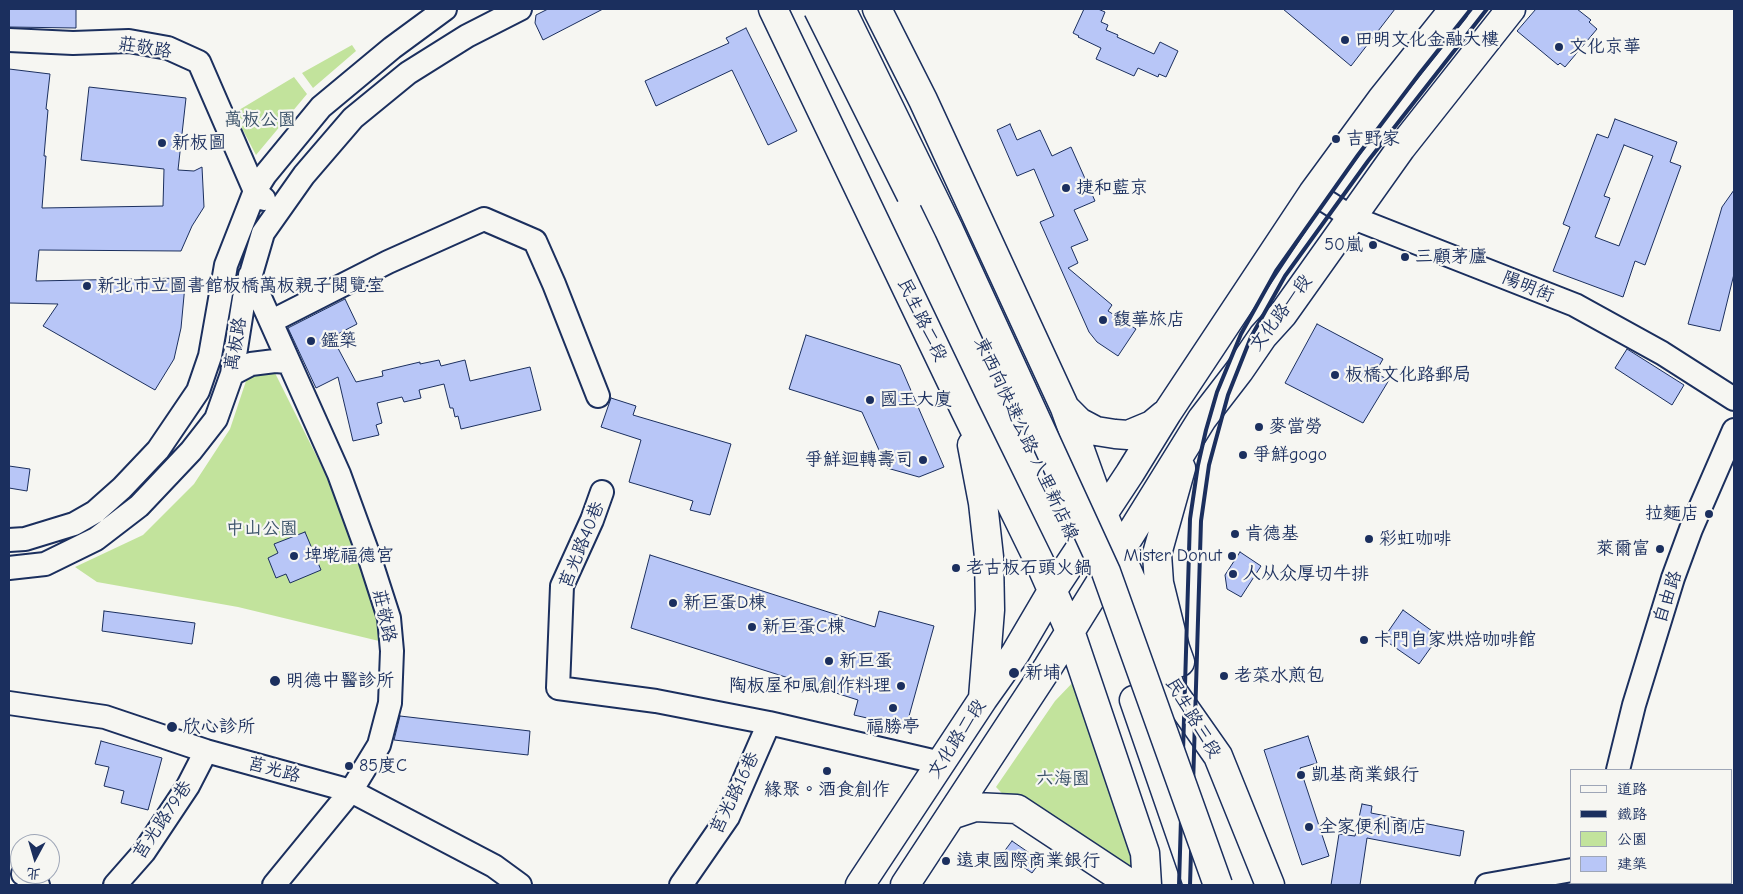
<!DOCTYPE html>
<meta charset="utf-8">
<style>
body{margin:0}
#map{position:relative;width:1743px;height:894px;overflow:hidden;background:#f6f6f2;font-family:"Comic Neue","LXGW WenKai TC",sans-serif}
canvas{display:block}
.frame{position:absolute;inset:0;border:10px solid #1b2f5e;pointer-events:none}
.legend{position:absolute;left:1570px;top:769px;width:162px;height:115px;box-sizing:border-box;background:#f6f6f2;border:1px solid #9ea6b7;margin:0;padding:6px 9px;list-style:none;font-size:15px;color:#1b2f5e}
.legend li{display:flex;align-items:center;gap:10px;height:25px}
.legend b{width:25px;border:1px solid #9ea6b7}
.north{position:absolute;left:10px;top:834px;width:50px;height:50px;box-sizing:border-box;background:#f6f6f2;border:1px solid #9ea6b7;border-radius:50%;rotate:186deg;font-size:14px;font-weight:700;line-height:20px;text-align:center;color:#1b2f5e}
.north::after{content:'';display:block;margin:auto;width:18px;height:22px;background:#1b2f5e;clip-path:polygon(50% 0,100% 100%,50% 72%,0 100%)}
</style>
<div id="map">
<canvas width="1743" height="894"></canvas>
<div class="frame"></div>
<ul class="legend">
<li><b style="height:6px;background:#f6f6f2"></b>道路</li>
<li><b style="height:6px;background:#1b2f5e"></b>鐵路</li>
<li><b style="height:14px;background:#c2e39c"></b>公園</li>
<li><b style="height:14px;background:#b8c6f7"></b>建築</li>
</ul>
<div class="north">北</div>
</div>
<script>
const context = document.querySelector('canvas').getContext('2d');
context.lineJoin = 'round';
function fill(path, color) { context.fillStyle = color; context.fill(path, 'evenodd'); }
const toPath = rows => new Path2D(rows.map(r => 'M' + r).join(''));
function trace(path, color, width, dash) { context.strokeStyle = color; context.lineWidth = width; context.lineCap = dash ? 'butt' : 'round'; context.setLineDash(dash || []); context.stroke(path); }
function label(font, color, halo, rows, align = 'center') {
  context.font = font + ' "Comic Neue","LXGW WenKai TC",sans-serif'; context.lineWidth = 4.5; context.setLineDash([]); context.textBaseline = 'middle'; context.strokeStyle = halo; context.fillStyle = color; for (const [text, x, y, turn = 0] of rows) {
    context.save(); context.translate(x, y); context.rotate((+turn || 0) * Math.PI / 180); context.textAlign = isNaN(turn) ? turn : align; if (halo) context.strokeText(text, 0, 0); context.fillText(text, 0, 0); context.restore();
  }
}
const green = toPath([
 [352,45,356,51,313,88,302,73],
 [294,77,307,94,256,155,234,113],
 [273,369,336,495,378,620,379,641,238,607,97,582,75,567,143,535,194,484,230,429,249,372],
 [1077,678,1147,885,1017,809,996,787,1055,701]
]);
const building = toPath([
 [9,9,76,9,76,28,9,27,9,9],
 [548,9,603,9,543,40,535,23,536,15,548,9],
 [1084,9,1098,9,1105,12,1101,22,1108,25,1106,30,1118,35,1117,37,1154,54,1160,42,1178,51,1166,77,1159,74,1158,77,1138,68,1134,76,1096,59,1101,48,1078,37,1079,36,1073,33,1084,9],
 [1283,9,1395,9,1351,66,1283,9],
 [1536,9,1577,9,1591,20,1589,22,1597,29,1565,67,1560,63,1558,65,1517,31,1536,9],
 [746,28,797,131,768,145,732,70,656,106,645,81,729,43,726,38,746,28],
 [9,69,50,74,46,109,48,110,44,156,46,156,42,208,163,206,164,169,81,160,89,87,186,98,178,170,194,171,202,167,204,207,192,226,181,251,39,250,36,281,183,278,185,285,181,328,174,359,155,390,43,326,58,304,9,303,9,69],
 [1615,119,1677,142,1670,162,1681,166,1645,265,1635,261,1623,297,1553,271,1570,227,1563,224,1597,134,1608,138,1615,119],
 [1624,145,1653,156,1619,246,1595,237,1610,198,1604,196,1624,145],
 [1010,124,1017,140,1040,130,1052,156,1071,147,1095,201,1074,210,1088,240,1071,247,1078,263,1068,268,1112,305,1108,311,1136,329,1118,356,1097,342,1089,332,1040,222,1054,216,1034,169,1017,176,997,130,1010,124],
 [1734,190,1734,274,1720,331,1688,324,1722,207,1734,190],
 [345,299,357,324,332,337,356,382,383,376,382,371,420,362,420,364,439,360,441,366,465,360,470,381,530,367,541,410,461,429,458,416,455,417,453,408,450,408,444,384,419,390,421,398,404,402,402,397,377,403,382,423,376,425,379,435,353,441,338,377,316,388,288,328,345,299],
 [1317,324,1383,359,1375,373,1389,380,1363,423,1285,383,1317,324],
 [806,335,900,365,944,467,919,477,887,468,862,412,789,389,806,335],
 [1627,349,1684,385,1672,405,1615,368,1627,349],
 [611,398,636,406,633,415,731,444,710,515,690,510,693,501,629,482,641,440,601,427,611,398],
 [9,466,30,469,27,491,9,488,9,466],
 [305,532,321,570,290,583,286,574,276,578,268,558,278,553,274,544,305,532],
 [1240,552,1261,566,1241,597,1227,589,1225,575,1240,552],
 [650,555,875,627,879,611,934,626,906,727,854,715,858,700,631,628,650,555],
 [1403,610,1439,636,1419,664,1383,639,1403,610],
 [104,611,195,623,192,644,102,631,104,611],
 [400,716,530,731,528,755,394,740,400,716],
 [1308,736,1317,763,1300,768,1329,856,1302,865,1264,750,1308,736],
 [101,741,162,758,148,810,121,803,124,791,104,786,109,767,95,764,101,741],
 [1362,804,1372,806,1371,813,1464,831,1460,856,1367,838,1360,885,1331,885,1339,834,1355,836,1362,804],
 [1012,841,1041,861,1032,873,1003,853,1012,841]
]);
const minor = toPath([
 [9,40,73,43,129,41,168,48,199,62,255,191,264,199],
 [1313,193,1351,217,1575,305,1662,353,1734,399],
 [250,275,339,474,370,559,389,618,392,651,390,703,379,745,351,791,274,885],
 [272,321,388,262,484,219,535,241,554,284,598,396],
 [232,374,251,364,275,361,288,362],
 [602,492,592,520,562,586,558,688,656,701,769,723,941,763],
 [9,540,25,539,74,524,95,512,122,488,158,450,198,391,210,356,226,265,255,191,265,175,321,107,392,48,445,9],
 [9,568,45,564,96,539,139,506,191,451,216,419,232,374,244,298,263,233,304,175,353,118,408,73,467,36,520,9],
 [9,703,105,717,206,751,351,791,494,866,520,885],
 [1618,770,1634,705,1673,578,1691,529,1734,430],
 [23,874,38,885],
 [1584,883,1584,885],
 [115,885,144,852,188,786,206,751],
 [681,885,728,817,769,723],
 [1487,885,1572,870]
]);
const major = toPath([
 [773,9,965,410,1041,565,1070,631,1145,853,1147,885],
 [877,9,923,100,1065,408,1103,514,1138,596,1171,689,1218,756,1270,885],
 [1065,408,1079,422,1096,431,1115,434,1128,435,1152,425,1164,415],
 [972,445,983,503,989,557,990,610,983,698],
 [1180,662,1175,648,1159,583,1157,554,1181,468],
 [951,815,975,807,1017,809,1132,885],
 [860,885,983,699,1015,654,1052,591,1130,473,1167,413,1313,193,1382,99,1454,9],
 [905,885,1048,667,1202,419,1239,371,1263,336,1283,314,1401,148,1511,9]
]);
const highway = toPath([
 [1134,700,1198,885]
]);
const rail = toPath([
 [1179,885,1190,519,1198,465,1206,430,1217,392,1241,334,1276,271,1358,155,1420,73,1471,9],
 [1190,885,1201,521,1209,465,1228,395,1251,337,1285,276,1368,161,1487,9]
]);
const highwayBridge = toPath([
 [818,9,911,195],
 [841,9,949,230,1106,572,1218,885]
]);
const markers = [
 [1345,40,5,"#1b2f5e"],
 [1559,47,5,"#1b2f5e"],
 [1336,139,5,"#1b2f5e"],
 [162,143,5,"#1b2f5e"],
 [1066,188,5,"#1b2f5e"],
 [1373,245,5,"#1b2f5e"],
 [1405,257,5,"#1b2f5e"],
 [87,286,5,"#1b2f5e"],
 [1103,320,5,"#1b2f5e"],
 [311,341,5,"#1b2f5e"],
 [1335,375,5,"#1b2f5e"],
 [870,400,5,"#1b2f5e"],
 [1259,427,5,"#1b2f5e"],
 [1243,455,5,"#1b2f5e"],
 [923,460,5,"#1b2f5e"],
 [1709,514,5,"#1b2f5e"],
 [1235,534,5,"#1b2f5e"],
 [1369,539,5,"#1b2f5e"],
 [1660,549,5,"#1b2f5e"],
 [294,556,5,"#1b2f5e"],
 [1232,556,5,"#1b2f5e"],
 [956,568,5,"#1b2f5e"],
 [1233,574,5,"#1b2f5e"],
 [673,603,5,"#1b2f5e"],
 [752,627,5,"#1b2f5e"],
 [1364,640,5,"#1b2f5e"],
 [829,661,5,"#1b2f5e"],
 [1014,673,6,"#1b2f5e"],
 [1224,676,5,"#1b2f5e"],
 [275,681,6,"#1b2f5e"],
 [901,686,5,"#1b2f5e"],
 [893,708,5,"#1b2f5e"],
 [172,727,6,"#1b2f5e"],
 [349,766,5,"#1b2f5e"],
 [827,771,5,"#1b2f5e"],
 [1301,775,5,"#1b2f5e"],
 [1309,827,5,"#1b2f5e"],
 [946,861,5,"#1b2f5e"]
];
const poiNames = [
 ["田明文化金融大樓",1355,40],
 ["文化京華",1569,47],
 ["吉野家",1346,139],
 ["新板圖",172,143],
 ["捷和藍京",1076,188],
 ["50嵐",1363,245,"right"],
 ["三顧茅廬",1415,257],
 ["新北市立圖書館板橋萬板親子閱覽室",97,286],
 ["馥華旅店",1113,320],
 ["鑑築",321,341],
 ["板橋文化路郵局",1345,375],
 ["國王大廈",880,400],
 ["麥當勞",1269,427],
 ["爭鮮gogo",1253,455],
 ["爭鮮迴轉壽司",913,460,"right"],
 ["拉麵店",1699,514,"right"],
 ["肯德基",1245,534],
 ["彩虹咖啡",1379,539],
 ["萊爾富",1650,549,"right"],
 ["埤墘福德宮",304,556],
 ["Mister Donut",1222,556,"right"],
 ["老古板石頭火鍋",966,568],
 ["人从众厚切牛排",1243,574],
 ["新巨蛋D棟",683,603],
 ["新巨蛋C棟",762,627],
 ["卡門自家烘焙咖啡館",1374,640],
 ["新巨蛋",839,661],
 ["新埔",1025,673],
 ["老菜水煎包",1234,676],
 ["明德中醫診所",286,681],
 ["陶板屋和風創作料理",891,686,"right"],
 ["欣心診所",183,727],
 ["福勝亭",893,727,"center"],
 ["85度C",359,766],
 ["凱基商業銀行",1311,775],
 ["緣聚。酒食創作",827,790,"center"],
 ["全家便利商店",1319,827],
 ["遠東國際商業銀行",956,861]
];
const streetNames = [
 ["莊敬路",145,48,9],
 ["陽明街",1528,287,22],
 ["文化路一段",1281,313,-53],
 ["民生路二段",922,320,64],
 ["萬板路",236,344,-80],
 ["東西向快速公路 八里新店線",1026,439,65],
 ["莒光路40巷",582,545,-68],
 ["自由路",1668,597,-72],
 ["莊敬路",384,616,78],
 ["民生路三段",1193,718,59],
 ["文化路二段",957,739,-57],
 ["莒光路",274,770,15],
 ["莒光路16巷",735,793,-64],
 ["莒光路79巷",163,820,-56]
];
const parkNames = [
 ["萬板公園",260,120],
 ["中山公園",262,529],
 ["六海園",1063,779]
];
fill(green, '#c2e39c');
fill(building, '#b8c6f7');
trace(building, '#1b2f5e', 1);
trace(minor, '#1b2f5e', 26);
trace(major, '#1b2f5e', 31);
trace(highway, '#1b2f5e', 31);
trace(minor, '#f6f6f2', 22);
trace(major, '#f6f6f2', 28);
trace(highway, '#f6f6f2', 28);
trace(rail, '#1b2f5e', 4);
trace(highwayBridge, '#1b2f5e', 31, []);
trace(highwayBridge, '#f6f6f2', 28);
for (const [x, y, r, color] of markers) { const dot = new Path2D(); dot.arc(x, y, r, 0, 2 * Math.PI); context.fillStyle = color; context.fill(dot); trace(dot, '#f6f6f2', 2); }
label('18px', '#1b2f5e', '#f6f6f2', poiNames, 'left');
label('18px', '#1b2f5e', '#f6f6f2', streetNames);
label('18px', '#3c536a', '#f6f6f2', parkNames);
</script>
